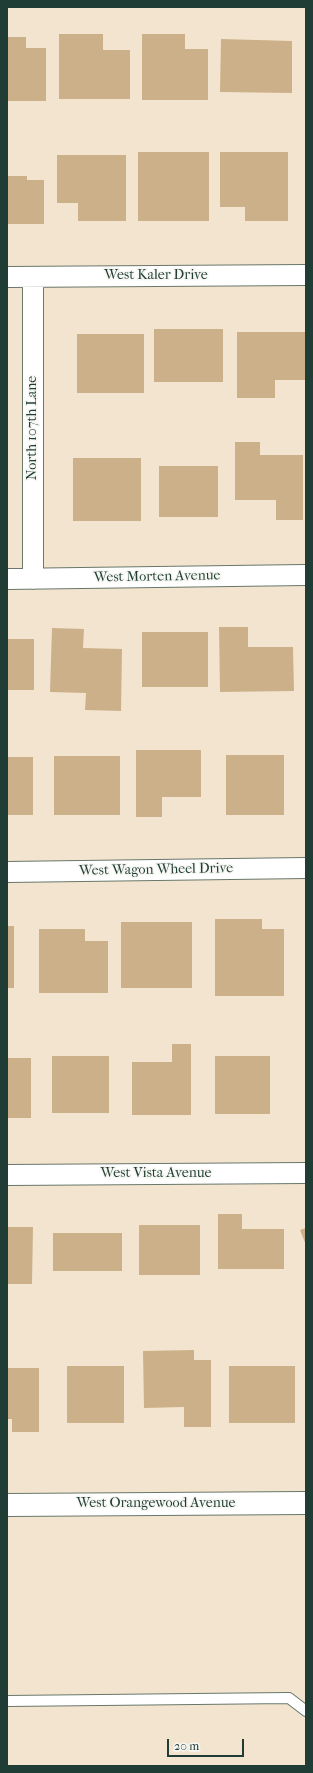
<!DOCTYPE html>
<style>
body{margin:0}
#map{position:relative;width:313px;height:1773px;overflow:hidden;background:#f3e4cf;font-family:"IM FELL French Canon",serif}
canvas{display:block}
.frame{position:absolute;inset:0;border:8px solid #1f3d34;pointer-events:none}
.scale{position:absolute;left:167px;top:1739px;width:77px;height:18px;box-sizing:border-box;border:2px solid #1f3d34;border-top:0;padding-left:5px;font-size:12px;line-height:14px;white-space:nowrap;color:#1f3d34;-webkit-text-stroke:3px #f6f6f2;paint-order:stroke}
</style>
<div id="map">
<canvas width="313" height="1773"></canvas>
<div class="frame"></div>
<div class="scale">20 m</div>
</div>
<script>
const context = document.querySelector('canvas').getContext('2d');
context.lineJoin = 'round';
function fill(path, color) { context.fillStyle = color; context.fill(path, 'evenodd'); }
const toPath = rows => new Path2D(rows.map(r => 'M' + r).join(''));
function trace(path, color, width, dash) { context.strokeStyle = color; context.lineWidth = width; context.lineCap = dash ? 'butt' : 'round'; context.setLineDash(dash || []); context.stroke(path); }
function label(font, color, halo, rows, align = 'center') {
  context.font = font + ' "IM FELL French Canon",serif'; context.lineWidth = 3; context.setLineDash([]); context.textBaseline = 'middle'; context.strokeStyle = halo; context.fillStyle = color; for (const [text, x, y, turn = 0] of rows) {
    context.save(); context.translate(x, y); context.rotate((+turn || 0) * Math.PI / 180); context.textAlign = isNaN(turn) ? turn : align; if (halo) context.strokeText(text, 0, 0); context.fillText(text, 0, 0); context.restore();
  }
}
const building = toPath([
 [59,34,103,34,103,50,130,50,130,99,59,99],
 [142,34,185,34,185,49,208,49,208,100,142,100],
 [7,37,26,37,26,48,46,48,46,101,7,101],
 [221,39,292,41,292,93,220,92],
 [138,152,209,152,209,221,138,221],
 [220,152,288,152,288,221,245,221,245,207,220,207],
 [57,155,126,155,126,221,78,221,78,203,57,203],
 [7,176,27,176,27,180,44,180,44,224,7,224],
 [154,329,223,329,223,382,154,382],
 [237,332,306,332,306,380,275,380,275,398,237,398],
 [77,334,144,334,144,393,77,393],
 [235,442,260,442,260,455,303,455,303,520,276,520,276,500,235,500],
 [73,458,141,458,141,521,73,521],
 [159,466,218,466,218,517,159,517],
 [219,627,248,627,248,647,293,647,294,691,220,692],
 [52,628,84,629,83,648,122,649,121,711,85,710,86,693,50,692],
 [142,632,208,632,208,687,142,687],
 [7,639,34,639,34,690,7,690],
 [136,750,201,750,201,797,162,797,162,817,136,817],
 [226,755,284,755,284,815,226,815],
 [54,756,120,756,120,815,54,815],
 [7,757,33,757,33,815,7,815],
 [215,919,262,919,262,929,284,929,284,996,215,996],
 [121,922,192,922,192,988,121,988],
 [7,926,14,926,14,988,7,988],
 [39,929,85,929,85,941,108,941,108,993,39,993],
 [172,1044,191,1044,191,1115,132,1115,132,1062,172,1062],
 [52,1056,109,1056,109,1113,52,1113],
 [215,1056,270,1056,270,1114,215,1114],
 [7,1058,31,1058,31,1118,7,1118],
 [218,1214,242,1214,242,1229,284,1229,284,1269,218,1269],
 [139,1225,200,1225,200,1275,139,1275],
 [7,1227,33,1227,32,1284,7,1284],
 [306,1228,306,1245,300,1230],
 [53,1233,122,1233,122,1271,53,1271],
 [194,1350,194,1360,211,1360,211,1427,184,1427,184,1407,144,1408,143,1351],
 [67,1366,124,1366,124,1423,67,1423],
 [229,1366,295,1366,295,1423,229,1423],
 [7,1368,39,1368,39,1432,12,1432,12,1419,7,1419]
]);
const service = toPath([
 [7,1701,289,1698,306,1711]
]);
const minor = toPath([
 [7,277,306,275],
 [33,277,33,579],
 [7,579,306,575],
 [7,872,306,868],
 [7,1175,306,1173]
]);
const tertiary = toPath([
 [7,1505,306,1503]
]);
const streetNames = [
 ["West Kaler Drive",156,276],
 ["North 107th Lane",33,428,-90],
 ["West Morten Avenue",157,577,-1],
 ["West Wagon Wheel Drive",156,870,-1],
 ["West Vista Avenue",156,1174],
 ["West Orangewood Avenue",156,1504]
];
fill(building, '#ccb08a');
trace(service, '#69776a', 12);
trace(minor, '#69776a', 22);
trace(tertiary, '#69776a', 24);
trace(service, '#fff', 10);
trace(minor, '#fff', 20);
trace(tertiary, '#fff', 22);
label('14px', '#1f3d34', '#f6f6f2', streetNames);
</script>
